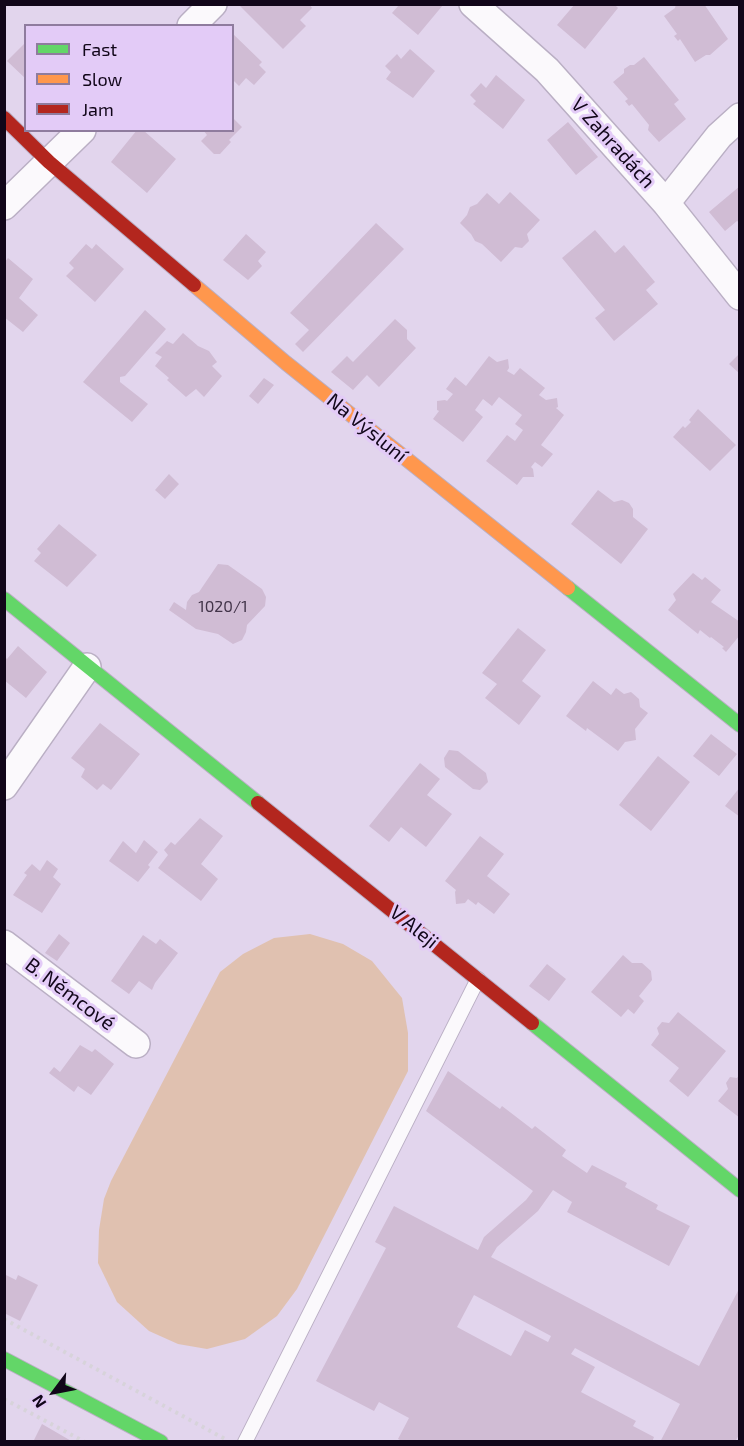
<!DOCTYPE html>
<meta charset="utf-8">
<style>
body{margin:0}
#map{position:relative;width:744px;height:1446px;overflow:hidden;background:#e2d5ed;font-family:"Exo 2",sans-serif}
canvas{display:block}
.frame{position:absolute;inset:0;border:6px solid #110619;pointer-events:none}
.legend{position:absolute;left:24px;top:24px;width:210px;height:108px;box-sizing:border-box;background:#e3cbf7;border:2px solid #8f7c9e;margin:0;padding:8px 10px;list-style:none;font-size:18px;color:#110619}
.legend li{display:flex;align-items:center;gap:12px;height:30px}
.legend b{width:30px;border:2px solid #8f7c9e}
.north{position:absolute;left:24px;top:1362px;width:60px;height:60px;-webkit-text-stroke:4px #e3cbf7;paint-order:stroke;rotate:238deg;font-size:16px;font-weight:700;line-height:24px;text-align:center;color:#110619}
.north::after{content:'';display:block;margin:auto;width:21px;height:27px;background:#110619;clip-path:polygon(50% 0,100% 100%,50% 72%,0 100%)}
</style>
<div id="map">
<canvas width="744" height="1446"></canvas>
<div class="frame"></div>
<ul class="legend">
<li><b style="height:8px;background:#63d668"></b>Fast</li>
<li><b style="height:8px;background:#ff974d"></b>Slow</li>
<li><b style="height:8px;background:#b3261e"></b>Jam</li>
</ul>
<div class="north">N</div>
</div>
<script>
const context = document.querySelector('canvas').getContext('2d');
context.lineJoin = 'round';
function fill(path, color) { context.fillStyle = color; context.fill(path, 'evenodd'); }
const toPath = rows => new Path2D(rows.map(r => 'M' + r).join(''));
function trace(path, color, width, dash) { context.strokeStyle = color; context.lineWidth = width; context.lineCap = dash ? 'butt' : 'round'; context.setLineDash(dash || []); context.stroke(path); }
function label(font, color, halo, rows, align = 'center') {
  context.font = font + ' "Exo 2",sans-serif'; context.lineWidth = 6; context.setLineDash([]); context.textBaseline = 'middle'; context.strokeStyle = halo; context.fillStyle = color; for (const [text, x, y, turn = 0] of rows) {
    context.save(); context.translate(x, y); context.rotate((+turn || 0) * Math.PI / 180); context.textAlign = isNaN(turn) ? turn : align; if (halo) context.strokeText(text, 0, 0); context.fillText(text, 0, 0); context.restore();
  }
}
const green = toPath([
 [310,934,343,944,372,961,402,998,408,1033,408,1071,297,1289,277,1316,245,1339,207,1349,178,1344,149,1331,117,1302,98,1263,99,1230,104,1199,111,1181,220,972,243,954,274,938]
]);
const building = toPath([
 [242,4,309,4,312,8,300,20,306,26,283,49,240,6],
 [575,4,614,4,618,8,585,49,557,25],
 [676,4,704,4,728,39,710,55,706,55,695,62,680,39,678,41,674,36,677,34,664,16,675,8],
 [399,5,443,5,418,35,392,13],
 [232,33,262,62,259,65,266,72,254,85,246,78,239,86,232,79],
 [26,42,26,79,7,61],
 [410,49,435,71,413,98,386,79,391,72,385,66,397,54,401,59],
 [644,57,679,100,674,104,686,119,659,142,648,130,649,125,632,104,629,106,625,101,628,99,613,82,624,73,624,69,630,65,634,65],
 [496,75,525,100,503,129,473,104,476,101,470,95,481,83,486,88],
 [232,117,242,127,229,140,231,142,220,154,214,154,201,141,207,135,203,130,232,130],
 [568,122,598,157,576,175,547,140],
 [137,130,143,130,176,159,147,193,111,162],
 [740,186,740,223,737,221,725,231,709,212],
 [510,192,540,220,527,234,529,241,522,248,515,247,501,262,482,244,475,241,471,234,460,223,467,215,470,207,477,204,487,193,499,204],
 [376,223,404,249,303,352,295,344,309,330,290,313],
 [595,230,615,253,624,245,655,282,646,290,658,304,614,341,595,318,605,310,562,258],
 [246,234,266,252,258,261,262,266,248,280,223,260],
 [86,244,92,249,96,244,124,269,95,302,66,276,74,268,69,263],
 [8,258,33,279,19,298,38,315,23,332,4,317,4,263],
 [145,310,166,329,125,376,120,377,120,382,148,404,132,422,83,382],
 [395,319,407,330,407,339,416,348,379,387,367,375,353,390,331,372,347,356,353,362],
 [183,333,198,346,209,351,217,362,212,366,222,376,204,397,196,389,186,397,167,380,169,378,155,366,162,357,155,353,167,341,173,344],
 [740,353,740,374,729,364],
 [489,356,497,362,508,359,509,368,507,371,514,375,520,368,545,388,539,395,546,400,557,398,558,407,556,408,564,415,541,445,553,454,542,467,535,462,531,467,533,469,534,477,523,477,517,485,486,461,507,435,515,441,523,430,515,424,522,415,499,397,492,406,483,399,475,410,483,417,463,442,433,419,439,411,437,410,437,401,445,400,447,401,453,394,446,389,455,377,466,386],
 [264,378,274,385,258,404,249,396],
 [698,409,736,445,710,471,673,437,683,426,685,428,691,422,689,420],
 [169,474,179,484,165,499,155,490],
 [598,490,614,502,622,500,629,503,633,509,633,517,648,529,621,564,571,524],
 [59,524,97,555,67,587,34,561,41,553,37,549],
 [218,564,228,565,262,589,266,597,265,606,247,625,246,632,242,640,233,644,218,634,196,629,169,610,174,602,186,610,187,602,192,595,199,592],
 [693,573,702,580,705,577,721,590,711,602,740,622,740,635,726,652,722,648,724,647,711,637,710,638,700,630,698,634,668,610,676,600,673,594],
 [518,628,546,650,522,681,541,696,519,725,485,698,497,684,482,673],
 [18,646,47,672,26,698,4,680,4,656,7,659],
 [593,681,611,695,616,688,624,694,631,692,639,699,640,707,648,713,635,729,636,740,625,742,618,751,587,728,586,731,566,716],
 [100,723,140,754,111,790,103,784,97,790,81,777,85,769,71,758],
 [711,734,737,754,719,776,693,756],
 [449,750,458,751,486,773,488,782,480,790,473,789,445,767,444,758],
 [658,756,690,782,651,831,619,805],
 [420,763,440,779,427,795,452,814,426,847,401,827,389,842,369,826],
 [740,787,740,817,725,806],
 [200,818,223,836,201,864,218,879,201,901,158,868,168,855,164,850,171,842,175,845],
 [480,836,504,854,487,876,510,894,494,914,478,902,476,905,468,899,465,903,456,904,455,892,456,890,445,881],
 [144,840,158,852,148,865,150,867,138,882,109,861,123,841,136,853],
 [47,860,58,869,53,877,61,884,42,913,13,895,27,875,24,873,32,864,40,871],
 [59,934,70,943,57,961,45,953],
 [143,935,156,944,160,939,178,953,155,983,152,990,139,981,129,994,111,981],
 [623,955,632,963,642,963,651,971,652,980,639,996,644,1001,634,1014,628,1009,621,1017,591,992],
 [547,964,566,979,549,1001,529,986],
 [678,1012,726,1051,688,1097,669,1081,679,1068,651,1045,659,1034,657,1028,662,1022,669,1023],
 [80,1045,92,1052,95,1049,114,1064,91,1095,78,1086,74,1092,49,1073,54,1067,60,1072],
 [448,1071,500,1109,502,1106,532,1129,535,1126,566,1150,562,1156,587,1173,592,1165,627,1183,625,1187,658,1205,656,1209,690,1226,669,1266,567,1212,572,1202,553,1190,538,1211,497,1247,491,1257,699,1366,740,1287,740,1433,735,1442,660,1442,680,1404,575,1348,571,1354,595,1367,581,1392,636,1421,633,1426,654,1437,652,1442,404,1442,398,1439,409,1418,379,1402,374,1411,316,1381,386,1248,375,1242,394,1206,478,1250,484,1237,526,1200,533,1191,426,1111],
 [474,1295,551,1336,548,1342,525,1330,511,1356,457,1327],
 [740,1074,740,1118,718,1101,728,1089,726,1083,730,1077,737,1078],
 [4,1274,16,1280,18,1275,38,1285,20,1321,4,1313],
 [42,1424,73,1442,33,1442]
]);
const path = toPath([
 [4,1319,225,1439],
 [4,1399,85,1442]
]);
const lane = toPath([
 [245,1442,478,979]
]);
const street = toPath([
 [473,4,547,70,666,203,740,296],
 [191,26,213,4],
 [666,203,719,136,740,117],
 [4,206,82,130],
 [4,786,87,667],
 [4,944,136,1044]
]);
const fast = toPath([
 [568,588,740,725],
 [4,599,258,803],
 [532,1023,740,1190],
 [4,1359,161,1442]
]);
const slow = toPath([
 [194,285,286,363,568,588]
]);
const jam = toPath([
 [4,118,49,162,194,285],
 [258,803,532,1023]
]);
const numberNames = [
 ["1020/1",223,607]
];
const streetNames = [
 ["V Zahradách",613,143,48],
 ["Na Výsluní",367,428,39],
 ["V Aleji",414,927,39],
 ["B. Němcové",70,994,37]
];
fill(green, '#e0c1b0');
fill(building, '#d0bcd4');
trace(lane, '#baafc4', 16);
trace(street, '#baafc4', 30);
trace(fast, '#baafc4', 16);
trace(slow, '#baafc4', 16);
trace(jam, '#baafc4', 16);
trace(path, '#d7d3da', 4, [3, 4.5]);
trace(lane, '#fbf9fc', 14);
trace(street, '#fbf9fc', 27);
trace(fast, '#63d668', 14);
trace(slow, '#ff974d', 14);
trace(jam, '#b3261e', 14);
label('16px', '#423449', null, numberNames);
label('20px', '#110619', '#e3cbf7', streetNames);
</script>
